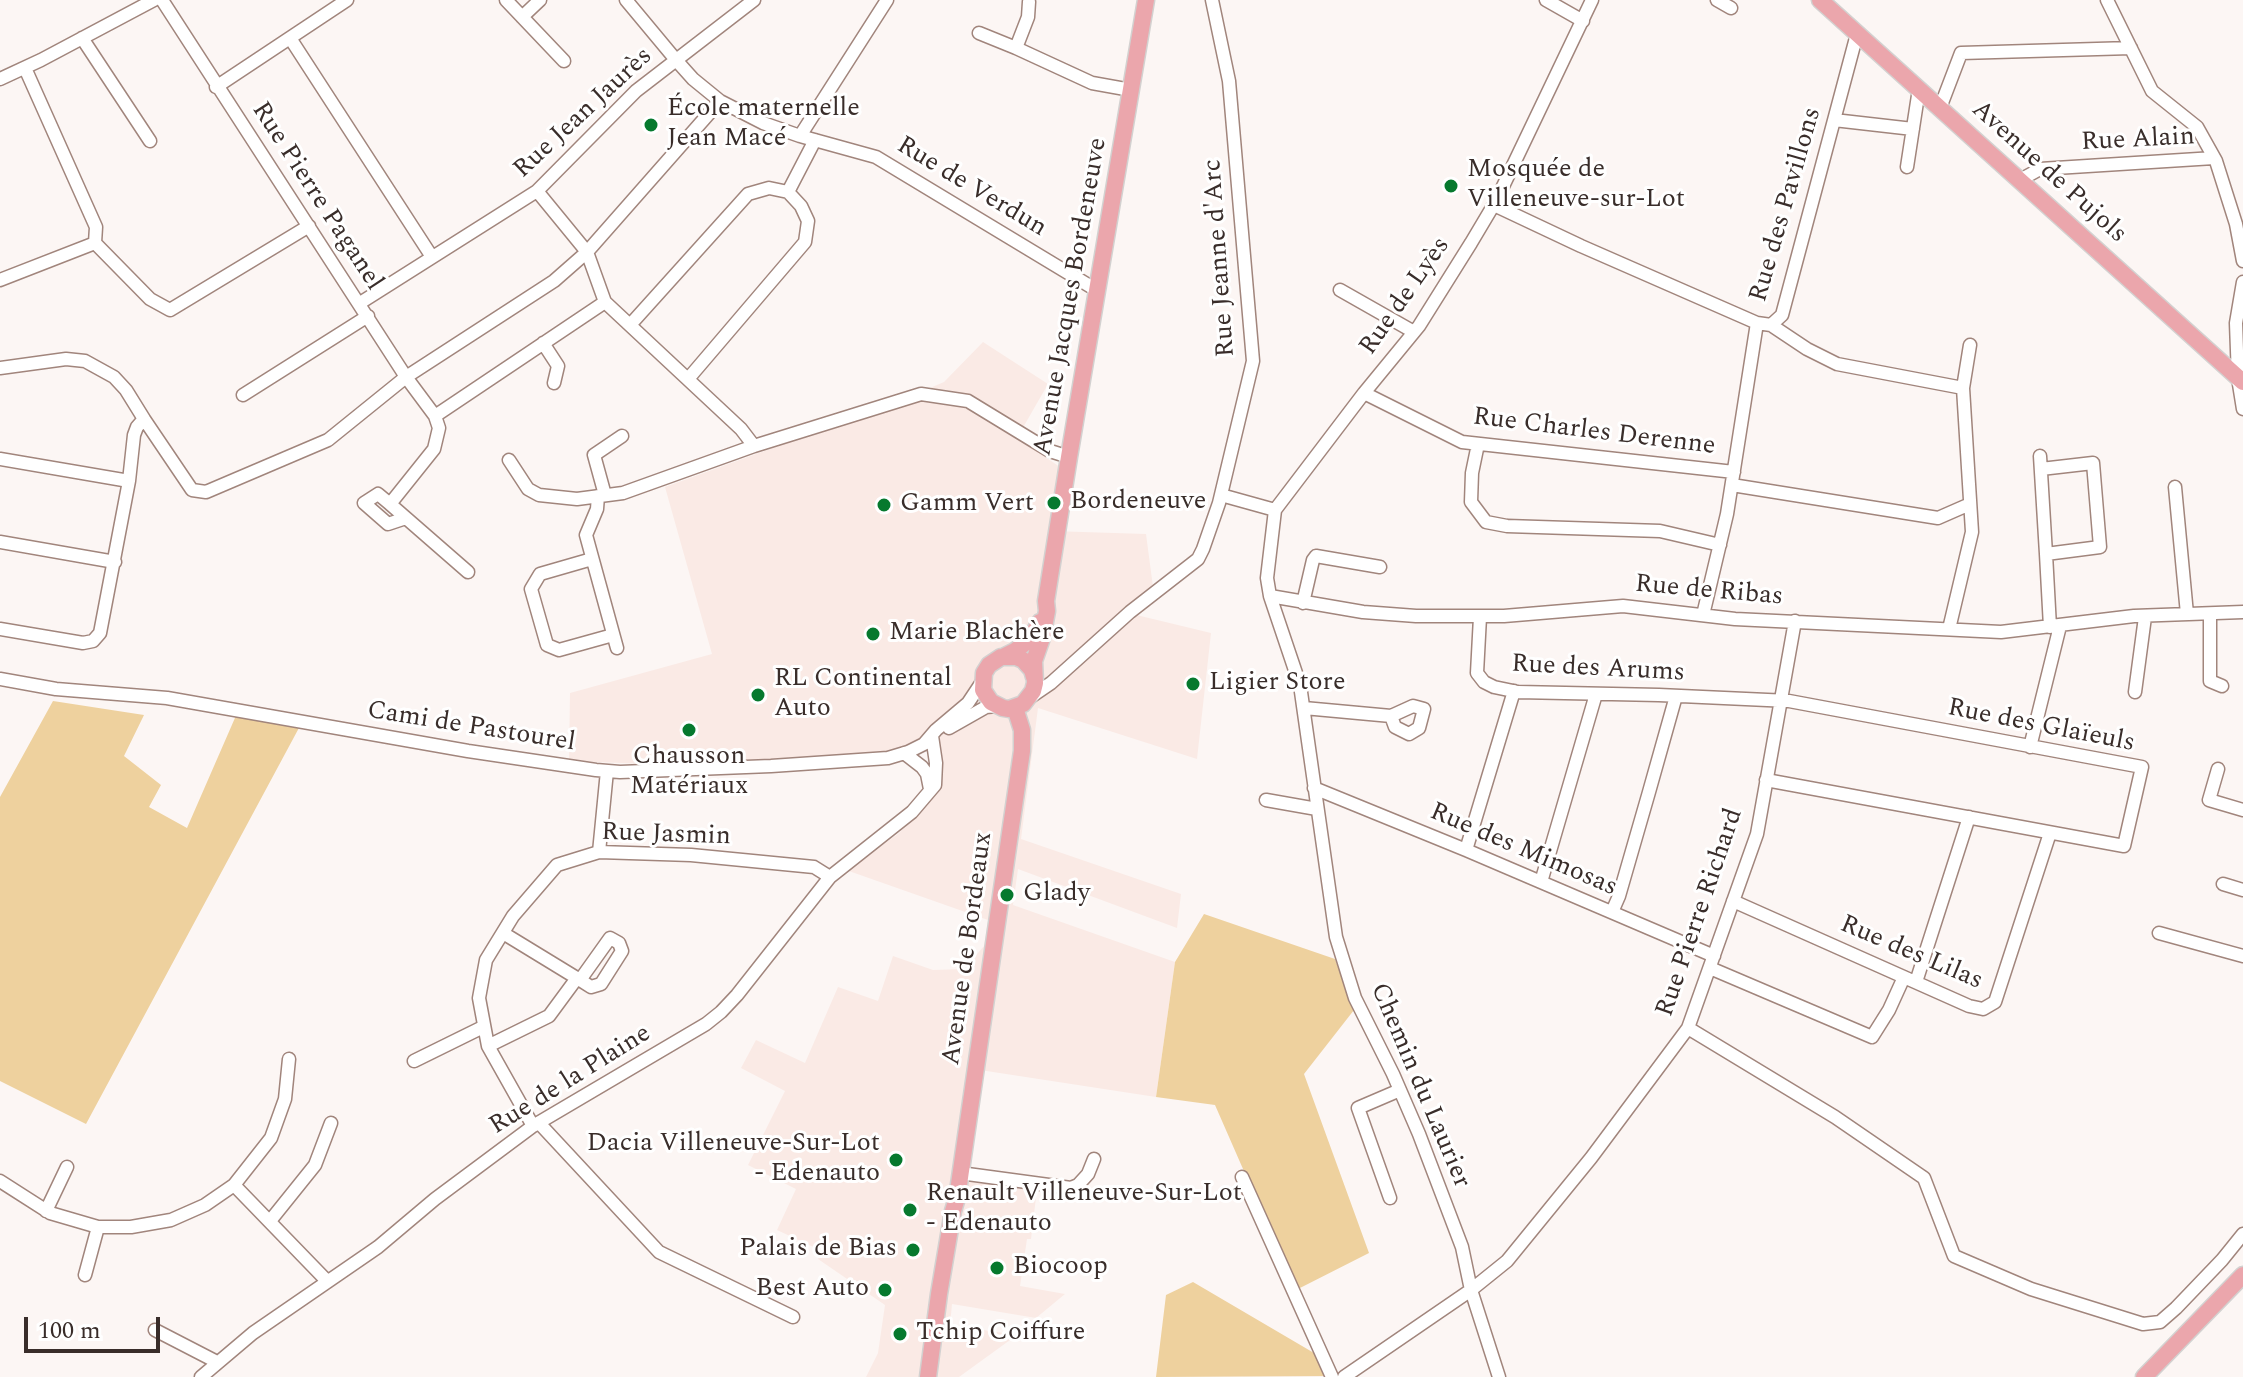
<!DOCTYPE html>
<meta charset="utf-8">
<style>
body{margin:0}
#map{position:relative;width:2243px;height:1377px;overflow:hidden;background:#fcf6f4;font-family:Spectral,serif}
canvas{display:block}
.scale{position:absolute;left:24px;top:1317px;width:136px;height:36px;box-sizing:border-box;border:4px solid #392d2a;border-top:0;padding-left:10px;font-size:24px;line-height:28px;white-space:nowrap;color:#392d2a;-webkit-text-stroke:6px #fff;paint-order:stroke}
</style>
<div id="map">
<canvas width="2243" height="1377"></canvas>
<div class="scale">100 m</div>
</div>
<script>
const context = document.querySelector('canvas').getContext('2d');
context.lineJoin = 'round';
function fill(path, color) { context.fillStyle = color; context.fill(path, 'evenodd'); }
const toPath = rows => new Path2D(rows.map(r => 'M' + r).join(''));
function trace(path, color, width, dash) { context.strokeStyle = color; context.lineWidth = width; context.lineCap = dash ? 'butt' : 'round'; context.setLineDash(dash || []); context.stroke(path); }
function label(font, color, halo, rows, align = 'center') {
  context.font = font + ' Spectral,serif'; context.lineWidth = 6; context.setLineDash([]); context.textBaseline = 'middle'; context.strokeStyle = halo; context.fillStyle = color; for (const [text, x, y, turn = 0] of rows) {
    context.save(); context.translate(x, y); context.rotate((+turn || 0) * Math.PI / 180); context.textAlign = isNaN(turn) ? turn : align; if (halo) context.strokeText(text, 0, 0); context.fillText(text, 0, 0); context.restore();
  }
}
const built = toPath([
 [983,342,1048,384,1017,438,1060,467,1051,531,1146,534,1153,587,1124,612,1211,633,1197,759,1038,708,1021,839,1181,894,1177,928,1018,869,1013,905,1175,962,1156,1097,967,1068,952,1176,1037,1189,1031,1239,1027,1239,1020,1286,1065,1294,1036,1318,952,1304,950,1325,1017,1335,959,1377,866,1377,878,1353,885,1305,818,1259,822,1251,777,1230,796,1189,748,1165,785,1091,741,1068,756,1040,805,1063,838,987,878,1001,893,956,933,970,964,969,984,946,988,920,846,870,898,834,939,790,940,738,884,753,726,763,648,764,569,761,570,693,712,654,665,487,883,408,944,382]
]);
const green = toPath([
 [53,701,144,715,124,756,161,785,149,807,187,828,238,711,300,726,86,1124,0,1081,0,797],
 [1204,914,1335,959,1354,1010,1304,1074,1369,1253,1296,1290,1215,1105,1156,1097,1175,962],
 [1193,1282,1314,1353,1328,1376,1156,1377,1166,1295]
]);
const minor = toPath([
 [162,0,406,377,435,416,439,428,434,449,390,504,468,572],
 [506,0,564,61],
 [626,0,676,60,693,79,720,101,763,123,800,136,876,157,1098,291],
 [1546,0,1583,21],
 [1717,0,1731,8],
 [2107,0,2152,91,2197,127,2216,161,2236,224,2243,261],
 [1029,2,1028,17,1016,48,1092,83,1131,90],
 [522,17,540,0],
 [979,33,1016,48],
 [82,38,150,141],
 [290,38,432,257],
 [0,79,41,60,154,0],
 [216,87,347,0],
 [1940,108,1961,53,2131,48],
 [1834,120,1913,129],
 [800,136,887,0],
 [1907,167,1919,89],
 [2020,180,2040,169,2214,158],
 [537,191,587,252,605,302,741,429,754,446,921,394,968,401,1050,451,1069,457],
 [1494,205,1581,246,1757,323,1771,325,1782,315,1857,34],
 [95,243,150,299,170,310,309,226],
 [0,280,95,243,96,227,25,68],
 [2243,282,2236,323,2238,378,2243,409],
 [1340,290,1414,332],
 [360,303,537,191,636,91,754,0],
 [630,325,748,194,769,188,788,192,815,140],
 [1771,325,1807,349,1837,364,1963,388],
 [543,343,558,366,554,383],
 [0,368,66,359,85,361,114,377,126,390,144,419,137,427,134,435,129,481,100,633,93,641,83,643,0,629],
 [688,379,805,242,808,221,801,206,788,192],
 [1364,393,1462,442,1734,472],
 [243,395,368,316],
 [435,416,605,302],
 [144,419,192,490,206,492,328,440,406,377,554,281,587,252,720,101],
 [1478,444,1472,473,1471,502,1486,522,1507,526,1660,531,1720,545],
 [2040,456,2046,554,2100,547,2093,463,2041,469],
 [0,459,129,481],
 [509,460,528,489,539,495,577,499,623,493,754,446],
 [1732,485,1938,518,1970,504],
 [2175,487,2187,614],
 [605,495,594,455,622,436],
 [1221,495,1275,510],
 [598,496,597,509,586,535,617,648],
 [390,504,378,494,364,503,388,524,406,518],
 [1275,510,1267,578,1270,596,1300,685,1336,937,1355,998,1393,1074,1419,1134,1462,1247,1471,1290,1499,1377],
 [1275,510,1364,393,1419,326,1471,243,1496,201,1592,0],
 [0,542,115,562],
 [2046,554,2050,627],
 [592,559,540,574,531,589,547,645,559,650,613,635],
 [1270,596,1363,612,1416,616,1504,616,1623,606,1735,619,2001,632,2134,616,2243,612],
 [1303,603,1313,560,1316,556,1380,567],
 [2210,614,2210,681,2222,686],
 [1703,615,1727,514,1757,323],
 [1480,617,1477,673,1484,682,1494,687,1518,692,1659,695,1789,701,2142,767,2124,846,1766,780],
 [1949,629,1972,532,1963,388,1970,345],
 [0,679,56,689,167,698,468,751,596,770,620,772,771,766,888,758,908,752,924,744,936,730,968,703,982,682],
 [2135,692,2145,617],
 [1029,698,1051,683,1130,612,1198,559,1203,549,1219,503,1253,361,1229,81,1212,0],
 [1304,708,1391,716,1413,706,1424,709,1419,728,1409,734,1395,727,1391,716],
 [949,728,986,707,997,706],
 [2030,747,2060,626],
 [904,753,922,767,927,774,930,789],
 [2218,769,2209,800,2243,810],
 [1314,788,1466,850,1714,956],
 [1266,800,1317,809],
 [1466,850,1514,691],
 [599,852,607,771],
 [1541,882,1596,694],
 [2223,884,2243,890],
 [1733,901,1969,1006,1983,1009,1995,1002,2050,833],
 [1612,912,1619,896,1649,792,1676,696],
 [503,933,580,980,591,987,601,984,622,951,619,943,610,938,580,980],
 [2159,933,2243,956],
 [1710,968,1872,1037,1889,1010,1904,977],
 [1916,982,1969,817],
 [1688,1028,1835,1117,1924,1178,1954,1256,2031,1289,2143,1324,2160,1322,2176,1308,2222,1260,2243,1234],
 [488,1046,549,1016,577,978],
 [414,1061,483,1027],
 [539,1123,659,1252,793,1317],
 [533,1126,488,1046,479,998,486,960,513,916,557,865,599,852,691,855,814,867,830,877],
 [960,1173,1071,1188,1078,1185,1088,1174,1094,1159],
 [1242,1177,1332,1377],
 [0,1181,50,1213,98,1227,131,1227,171,1220,205,1205,234,1185,271,1138,285,1099,289,1059],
 [234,1185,327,1281],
 [1390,1198,1358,1108,1400,1090],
 [46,1211,67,1167],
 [270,1221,315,1165,331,1123],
 [85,1275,98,1227],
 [155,1330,217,1362],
 [201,1377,253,1333,378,1247,435,1199,533,1126,706,1024,721,1012,737,995,830,877,912,812,935,785,936,763,932,736],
 [1344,1377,1471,1290,1507,1261,1591,1158,1688,1028,1757,834,1795,621]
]);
const major = toPath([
 [1820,0,2243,382],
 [1003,657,1015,651,1030,639,1040,622],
 [1034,677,1032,670,1023,660,1016,657,1001,657,989,665,984,673,983,690,991,702,1003,708,1009,709,1023,704,1033,691,1035,683,1034,661,1042,638,1047,611,1046,601,1069,457,1146,0],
 [928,1377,939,1294,953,1211,957,1198,1022,751,1022,730,1015,708],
 [2144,1377,2243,1275]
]);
const markers = [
 [651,125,8,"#06792e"],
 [1451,186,8,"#06792e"],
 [1054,503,8,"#06792e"],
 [884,505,8,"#06792e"],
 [873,634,8,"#06792e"],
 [1193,684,8,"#06792e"],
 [758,695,8,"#06792e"],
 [689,730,8,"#06792e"],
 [1007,895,8,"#06792e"],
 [896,1160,8,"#06792e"],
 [910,1210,8,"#06792e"],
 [913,1250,8,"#06792e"],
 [997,1268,8,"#06792e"],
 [885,1290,8,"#06792e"],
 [900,1334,8,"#06792e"]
];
const poiNames = [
 ["École maternelle",667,110],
 ["Jean Macé",667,140],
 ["Mosquée de",1467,171],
 ["Villeneuve-sur-Lot",1467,201],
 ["Bordeneuve",1070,503],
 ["Gamm Vert",900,505],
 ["Marie Blachère",889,634],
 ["RL Continental",774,680],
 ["Auto",774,710],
 ["Ligier Store",1209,684],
 ["Chausson",689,758,"center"],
 ["Matériaux",689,788,"center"],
 ["Glady",1023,895],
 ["Dacia Villeneuve-Sur-Lot",880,1145,"right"],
 ["- Edenauto",880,1175,"right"],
 ["Renault Villeneuve-Sur-Lot",926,1195],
 ["- Edenauto",926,1225],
 ["Palais de Bias",897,1250,"right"],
 ["Biocoop",1013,1268],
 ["Best Auto",869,1290,"right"],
 ["Tchip Coiffure",916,1334]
];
const streetNames = [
 ["Rue Jean Jaurès",584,114,-43],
 ["Rue Alain",2138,141,-3],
 ["Avenue de Pujols",2048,173,42],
 ["Rue de Verdun",971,188,31],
 ["Rue Pierre Paganel",316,197,57],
 ["Rue des Pavillons",1787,205,-74],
 ["Rue Jeanne d'Arc",1221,258,-94],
 ["Avenue Jacques Bordeneuve",1072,297,-80],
 ["Rue de Lyès",1406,297,-55],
 ["Rue Charles Derenne",1594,433,7],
 ["Rue de Ribas",1709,592,5],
 ["Rue des Arums",1598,670,3],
 ["Rue des Glaïeuls",2041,727,11],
 ["Cami de Pastourel",471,728,9],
 ["Rue Jasmin",666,836,2],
 ["Rue des Mimosas",1523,851,23],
 ["Rue Pierre Richard",1701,913,-71],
 ["Avenue de Bordeaux",969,949,-82],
 ["Rue des Lilas",1911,954,23],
 ["Rue de la Plaine",571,1081,-32],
 ["Chemin du Laurier",1419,1086,67]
];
fill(built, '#faeae5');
fill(green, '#eed19e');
trace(minor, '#a1857c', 15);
trace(major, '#d3d1d0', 19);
trace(minor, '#fff', 12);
trace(major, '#eba6ac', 16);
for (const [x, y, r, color] of markers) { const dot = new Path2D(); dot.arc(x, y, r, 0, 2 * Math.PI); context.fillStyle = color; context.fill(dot); trace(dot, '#fff', 3); }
label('26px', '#392d2a', '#fff', poiNames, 'left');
label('26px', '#392d2a', '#fff', streetNames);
</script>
